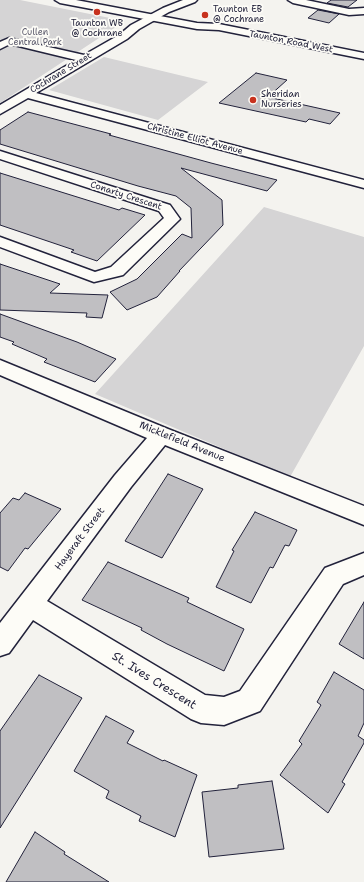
<!DOCTYPE html>
<style>
body{margin:0}
canvas{display:block;background:#f4f3ef}
</style>
<canvas width="364" height="882"></canvas>
<script>
const context = document.querySelector('canvas').getContext('2d');
context.lineJoin = 'round';
function fill(path, color) { context.fillStyle = color; context.fill(path, 'evenodd'); }
const toPath = rows => new Path2D(rows.map(r => 'M' + r).join(''));
function trace(path, color, width, dash) { context.strokeStyle = color; context.lineWidth = width; context.lineCap = dash ? 'butt' : 'round'; context.setLineDash(dash || []); context.stroke(path); }
function label(font, color, halo, rows, align = 'center') {
  context.font = font + ' "Shantell Sans",sans-serif'; context.lineWidth = 3.5; context.setLineDash([]); context.textBaseline = 'middle'; context.strokeStyle = halo; context.fillStyle = color; for (const [text, x, y, turn = 0] of rows) {
    context.save(); context.translate(x, y); context.rotate((+turn || 0) * Math.PI / 180); context.textAlign = isNaN(turn) ? turn : align; if (halo) context.strokeText(text, 0, 0); context.fillText(text, 0, 0); context.restore();
  }
}
const green = toPath([
 [0,0,20,0,125,21,0,103],
 [104,57,208,82,158,120,49,90],
 [264,207,364,237,364,346,290,477,95,394]
]);
const building = toPath([
 [331,0,357,0,348,7,327,3,331,0],
 [318,10,339,14,329,23,308,18,318,10],
 [256,73,287,80,268,97,340,113,330,124,309,119,306,122,219,103,256,73],
 [28,112,111,134,109,135,211,163,277,180,267,191,181,168,222,200,223,225,179,271,180,271,157,297,127,310,110,292,137,279,182,234,192,238,191,208,176,196,138,186,0,144,0,130,28,112],
 [0,173,119,210,122,208,145,215,97,261,71,252,74,250,0,225,0,173],
 [0,264,60,284,50,293,108,295,102,318,86,317,87,313,0,310,0,264],
 [0,314,77,342,116,359,95,382,44,362,47,359,12,344,14,342,0,337,0,314],
 [168,474,203,489,162,558,125,541,168,474],
 [25,493,61,509,28,549,25,548,8,571,0,567,0,513,13,498,19,500,25,493],
 [255,512,297,530,289,546,285,545,273,568,270,567,251,603,216,587,234,551,232,550,255,512],
 [108,562,189,598,187,602,244,629,224,671,167,644,141,630,142,628,82,600,108,562],
 [364,602,364,659,339,644,364,602],
 [334,672,364,690,364,723,358,736,364,740,364,743,342,782,345,784,328,813,280,775,302,744,299,741,321,705,317,702,334,672],
 [39,675,82,698,0,828,0,731,39,675],
 [106,716,134,731,127,743,163,761,164,760,197,775,175,837,139,821,141,816,106,798,109,791,74,771,106,716],
 [272,781,284,849,209,857,202,792,238,788,238,785,272,781],
 [35,832,65,852,64,854,109,882,6,882,35,832]
]);
const minor = toPath([
 [183,0,197,0,195,2,169,12,139,29,127,39,36,93,364,180,364,188,28,98,0,114,0,105,76,60,10,44,0,49,0,42,9,38,84,55,119,35,131,25,163,8,183,0],
 [288,0,306,0,349,9,364,8,364,14,349,15,293,3,288,0],
 [0,151,170,205,180,219,123,275,94,282,0,247,0,237,95,272,111,267,164,218,159,211,0,159,0,151],
 [0,360,168,429,364,506,364,525,165,445,131,487,47,601,205,695,224,697,240,691,325,568,364,553,364,575,343,584,260,711,224,725,201,723,191,719,33,620,9,653,0,656,0,623,115,475,147,438,0,375,0,360]
]);
const major = toPath([
 [55,0,76,0,197,23,219,24,364,53,364,59,219,30,197,29,60,3,55,0]
]);
const markers = [
 [97,12,4,"#c8321e"],
 [205,15,4,"#c8321e"],
 [253,100,4,"#c8321e"]
];
const farPoinames = [
 ["Taunton EB",213,10],
 ["@ Cochrane",213,20],
 ["Taunton WB",97,24,"center"],
 ["@ Cochrane",97,34,"center"],
 ["Sheridan",261,95],
 ["Nurseries",261,105]
];
const farParknames = [
 ["Cullen",35,33],
 ["Central Park",35,43]
];
const farStreetnames = [
 ["Taunton Road West",291,42,11],
 ["Cochrane Street",61,73,-31],
 ["Christine Elliot Avenue",195,139,15],
 ["Conarty Crescent",126,196,18]
];
const streetNames = [
 ["Micklefield Avenue",182,442,22],
 ["Hayeraft Street",80,539,-53]
];
const nearStreetnames = [
 ["St. Ives Crescent",154,681,32]
];
fill(green, '#d5d4d5');
fill(building, '#c0bfc2');
trace(building, '#22223b', 1);
trace(minor, '#22223b', 3);
trace(major, '#22223b', 3);
fill(minor, '#fdfcf7');
fill(major, '#fdfcf7');
for (const [x, y, r, color] of markers) { const dot = new Path2D(); dot.arc(x, y, r, 0, 2 * Math.PI); context.fillStyle = color; context.fill(dot); trace(dot, '#fdfcf7', 1.5); }
label('9px', '#22223b', '#fdfcf7', farPoinames, 'left');
label('9px', '#585769', '#fdfcf7', farParknames);
label('9px', '#22223b', '#fdfcf7', farStreetnames);
label('10px', '#22223b', '#fdfcf7', streetNames);
label('12px', '#22223b', '#fdfcf7', nearStreetnames);
</script>
